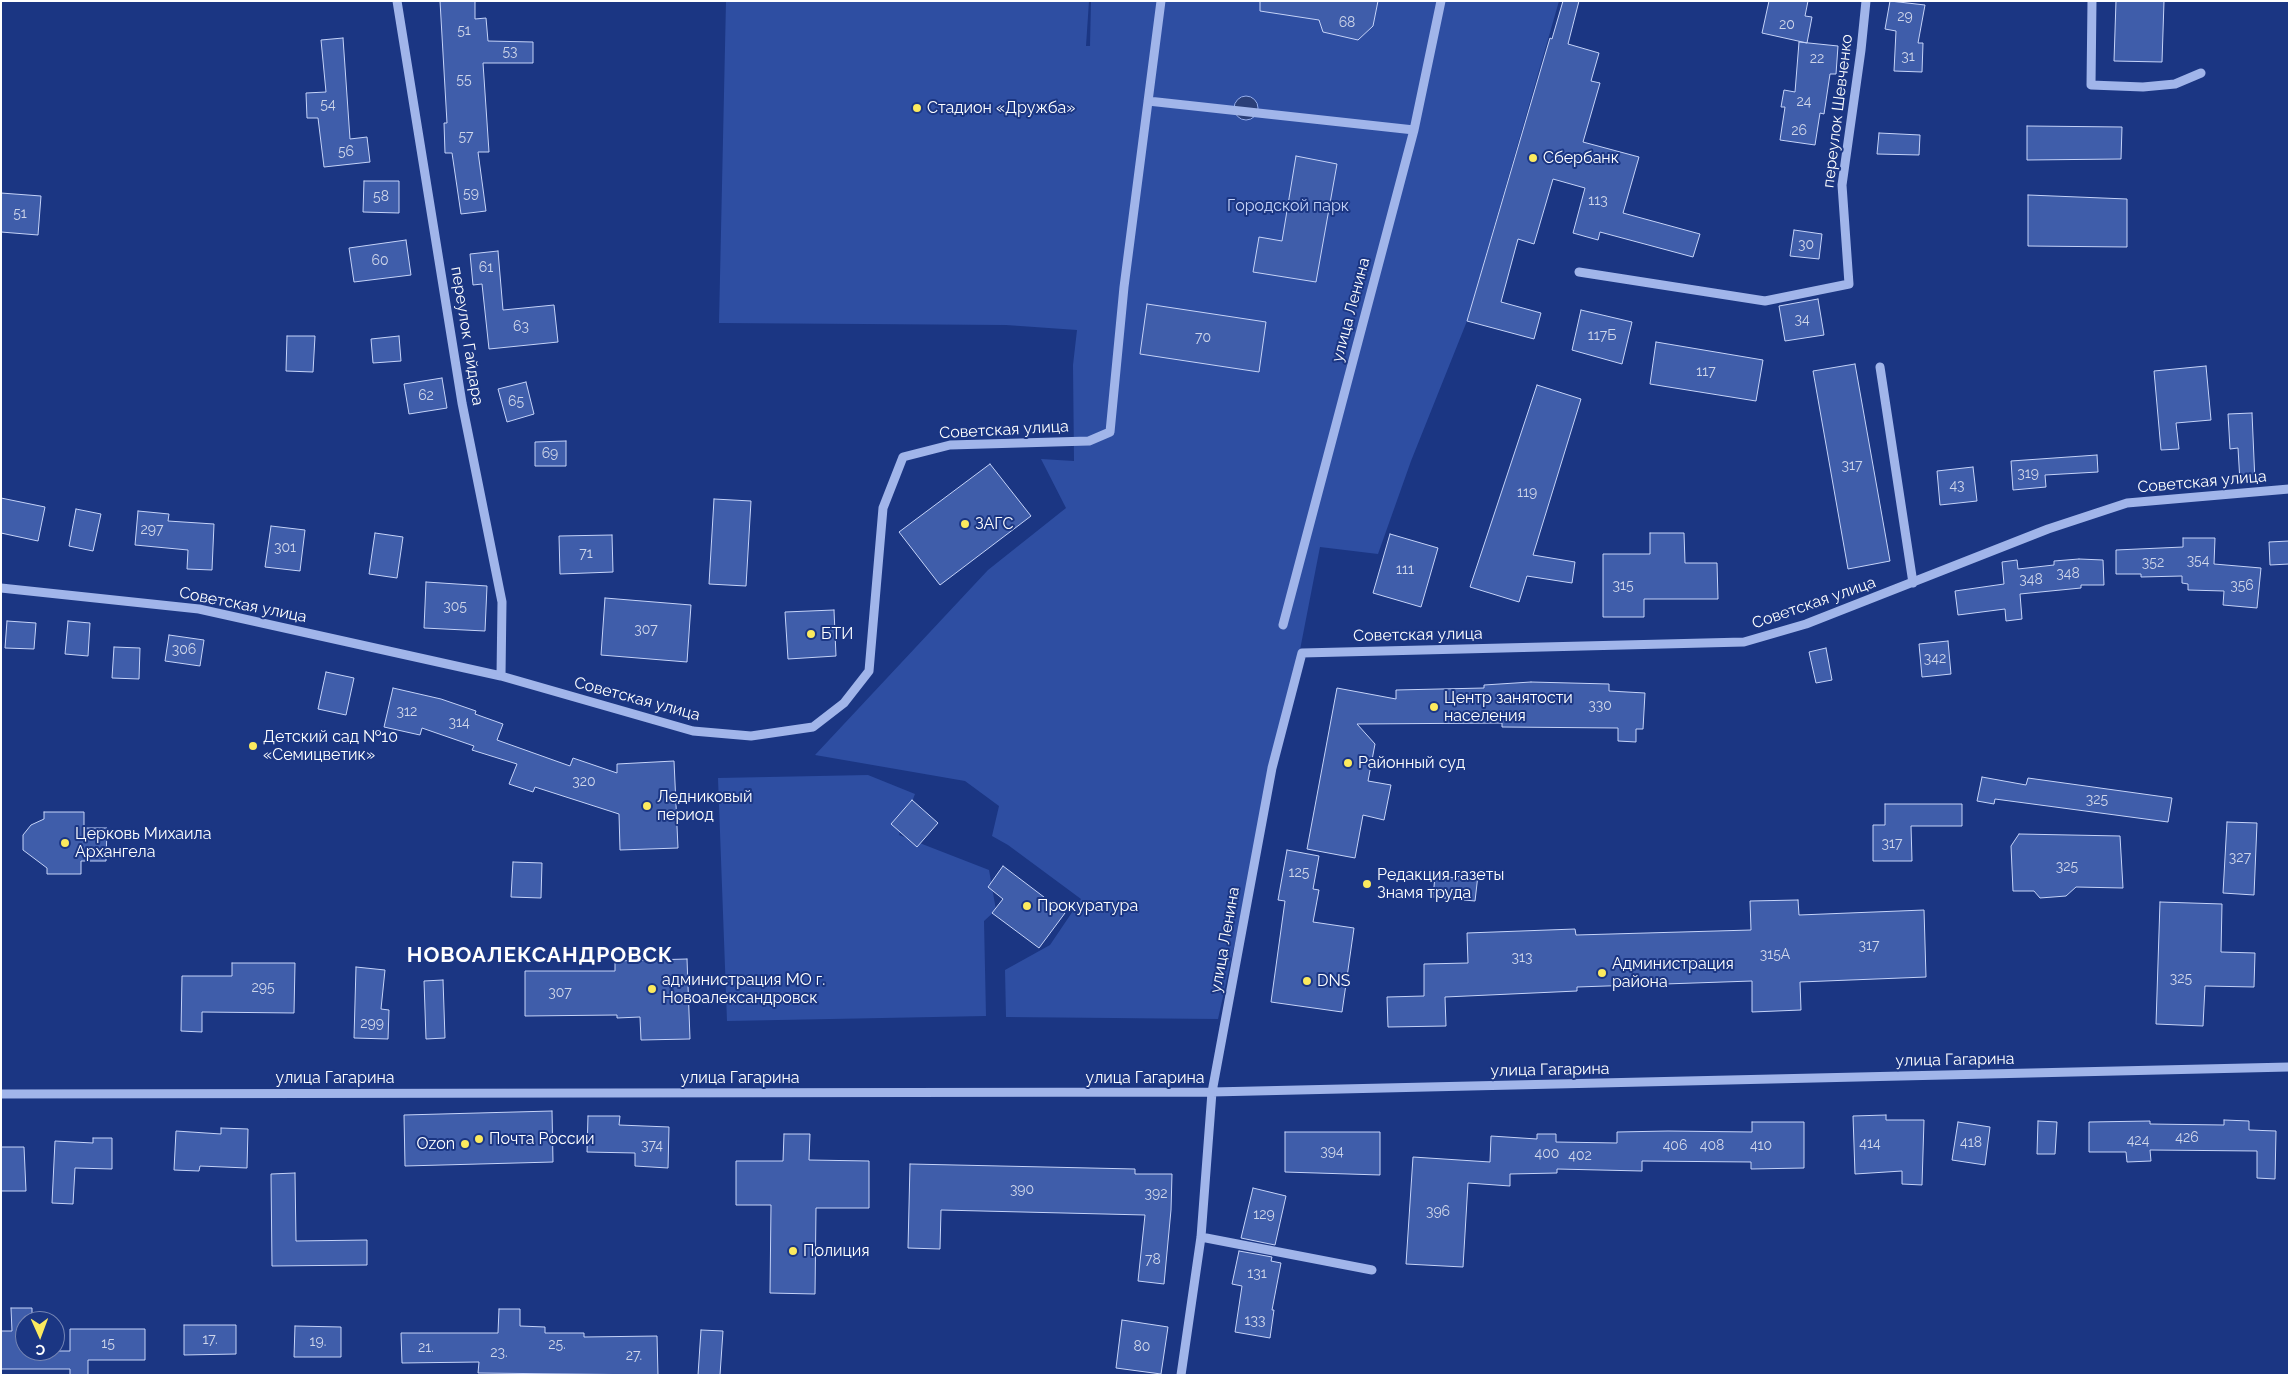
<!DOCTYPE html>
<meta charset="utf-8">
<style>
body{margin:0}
#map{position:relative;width:2290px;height:1376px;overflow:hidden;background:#1b3683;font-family:Raleway,sans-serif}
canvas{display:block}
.frame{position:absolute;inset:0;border:2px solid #fff;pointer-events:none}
.north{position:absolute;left:15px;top:1311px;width:50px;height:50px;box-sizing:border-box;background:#1b3683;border:1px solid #7686b5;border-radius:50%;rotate:178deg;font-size:14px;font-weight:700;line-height:20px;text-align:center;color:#fff}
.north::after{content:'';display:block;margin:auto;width:18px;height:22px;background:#fcea5e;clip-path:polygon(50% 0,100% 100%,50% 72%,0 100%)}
</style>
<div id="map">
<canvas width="2290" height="1376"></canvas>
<div class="frame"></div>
<div class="north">С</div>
</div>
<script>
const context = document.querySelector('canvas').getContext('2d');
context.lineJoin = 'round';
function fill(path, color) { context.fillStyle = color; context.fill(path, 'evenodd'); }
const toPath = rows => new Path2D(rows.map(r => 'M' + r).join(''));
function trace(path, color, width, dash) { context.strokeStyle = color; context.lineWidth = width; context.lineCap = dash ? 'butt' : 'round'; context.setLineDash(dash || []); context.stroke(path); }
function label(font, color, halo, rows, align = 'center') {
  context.font = font + ' Raleway,sans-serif'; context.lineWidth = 4; context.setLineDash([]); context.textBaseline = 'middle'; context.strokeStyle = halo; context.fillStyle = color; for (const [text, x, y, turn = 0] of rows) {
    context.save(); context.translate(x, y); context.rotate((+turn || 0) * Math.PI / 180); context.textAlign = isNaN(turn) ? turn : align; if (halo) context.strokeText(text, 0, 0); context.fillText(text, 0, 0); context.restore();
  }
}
const green = toPath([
 [726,1,1089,1,1086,46,1090,46,1091,1,1559,1,1467,321,1411,461,1378,554,1320,547,1299,655,1218,1019,1006,1017,1005,970,1050,945,1081,899,1008,845,992,836,999,806,965,781,815,755,988,570,1066,508,1041,459,1074,461,1073,365,1077,330,1006,325,719,323],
 [868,775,915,794,899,835,989,870,996,910,984,921,986,1016,727,1021,718,778]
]);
const water = toPath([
 '1234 108a12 12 0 1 1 24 0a12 12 0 1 1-24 0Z'
]);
const building = toPath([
 [440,1,475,1,475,19,486,18,488,41,533,42,533,63,483,63,489,152,478,152,486,211,461,214,452,153,445,153,444,123,447,123,440,1],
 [1260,1,1378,1,1373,26,1358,40,1323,32,1319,20,1260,11,1260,1],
 [1563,1,1579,1,1568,44,1599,53,1591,81,1600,83,1583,142,1639,157,1623,213,1700,234,1693,257,1600,232,1598,240,1573,233,1585,188,1553,179,1534,244,1518,239,1501,302,1541,313,1534,339,1467,321,1550,38,1552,39,1563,1],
 [1769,1,1808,1,1805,16,1812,17,1807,43,1762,33,1769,1],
 [1890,1,1925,5,1918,43,1923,43,1922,72,1894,71,1896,31,1885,29,1890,1],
 [2116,1,2164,1,2162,62,2114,61,2116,1],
 [343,38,350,139,367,137,370,162,324,167,318,118,307,118,306,93,326,92,321,40,343,38],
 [1799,42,1838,46,1836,74,1830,74,1824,114,1820,113,1815,145,1780,140,1785,107,1781,107,1784,90,1795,92,1799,42],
 [2027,126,2122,127,2121,159,2027,160,2027,126],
 [1879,133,1920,135,1919,155,1877,154,1879,133],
 [1296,156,1337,164,1316,282,1253,272,1259,237,1282,241,1296,156],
 [364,181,399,181,399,213,363,212,364,181],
 [1,193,41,196,38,235,1,232,1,193],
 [2028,195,2127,199,2127,247,2028,246,2028,195],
 [1794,230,1822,234,1819,259,1790,256,1794,230],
 [406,240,411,275,354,282,349,248,406,240],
 [498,251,503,310,554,305,558,342,489,349,482,284,473,285,470,254,498,251],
 [1818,299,1824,335,1785,341,1779,306,1818,299],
 [1147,304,1266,322,1259,372,1140,354,1147,304],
 [1581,310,1632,322,1622,364,1572,350,1581,310],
 [287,336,315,336,313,372,286,371,287,336],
 [399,336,401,361,373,363,371,339,399,336],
 [1656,342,1763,360,1756,401,1650,384,1656,342],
 [1855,364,1890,561,1848,569,1813,371,1855,364],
 [2206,366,2211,420,2176,423,2179,449,2161,450,2154,371,2206,366],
 [442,378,447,408,409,414,404,384,442,378],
 [526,382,534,414,507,422,498,389,526,382],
 [1537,385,1581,399,1533,555,1575,562,1572,583,1527,576,1519,602,1470,587,1537,385],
 [2252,413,2255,482,2240,482,2238,448,2230,449,2228,414,2252,413],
 [566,441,566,466,535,466,535,442,566,441],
 [2097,455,2098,472,2045,475,2046,487,2013,490,2011,461,2097,455],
 [990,464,1031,516,940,585,899,532,990,464],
 [1973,467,1977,501,1940,505,1937,471,1973,467],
 [1,498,45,507,38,541,1,533,1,498],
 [714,499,751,501,746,586,709,584,714,499],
 [76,509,101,514,93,551,69,546,76,509],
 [138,511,169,514,168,521,214,524,212,570,187,569,188,550,135,545,138,511],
 [271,526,305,530,300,571,265,567,271,526],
 [375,533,403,537,397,578,369,574,375,533],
 [1650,533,1684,533,1685,563,1717,563,1718,599,1644,599,1644,617,1603,617,1603,554,1650,554,1650,533],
 [1390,534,1438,548,1421,607,1373,593,1390,534],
 [612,535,613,572,560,574,559,536,612,535],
 [2183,538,2215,538,2214,564,2261,568,2257,608,2223,605,2224,591,2188,590,2188,584,2182,583,2182,576,2141,577,2141,574,2116,574,2116,550,2183,547,2183,538],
 [2289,541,2289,564,2270,565,2269,542,2289,541],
 [2079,559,2103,560,2104,585,2081,585,2081,588,2020,594,2022,619,2006,621,2005,609,1958,615,1955,591,2004,584,2002,562,2017,560,2018,569,2054,565,2054,561,2079,559],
 [426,582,487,586,485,631,424,628,426,582],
 [605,598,691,605,687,662,601,655,605,598],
 [834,610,836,656,788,659,785,612,834,610],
 [7,621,36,623,34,649,5,648,7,621],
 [68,621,90,623,88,656,65,654,68,621],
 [169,635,204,640,200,666,165,661,169,635],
 [1948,641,1951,674,1922,677,1919,644,1948,641],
 [114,647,140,648,139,679,112,678,114,647],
 [1826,648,1832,680,1816,683,1809,652,1826,648],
 [326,672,354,678,346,715,318,709,326,672],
 [1531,682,1609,684,1609,691,1645,693,1643,729,1636,729,1636,742,1618,741,1618,728,1502,727,1502,723,1357,724,1375,744,1368,781,1391,785,1384,820,1363,815,1355,858,1307,849,1337,688,1396,699,1396,690,1484,688,1484,685,1531,682],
 [393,688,441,699,476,711,475,714,503,724,497,740,570,766,573,758,617,773,617,764,674,761,678,848,620,850,619,814,535,787,533,792,509,784,517,764,472,750,474,746,422,728,420,735,384,727,393,688],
 [1982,777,2026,785,2028,778,2172,798,2168,822,1995,799,1994,804,1977,801,1982,777],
 [912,800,938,823,917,847,891,824,912,800],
 [1885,804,1962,804,1962,826,1911,826,1912,861,1873,861,1873,825,1885,825,1885,804],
 [44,812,84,812,84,828,107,828,106,861,81,861,81,874,47,874,47,868,23,850,23,835,31,825,44,819,44,812],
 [2227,822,2257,823,2254,895,2223,893,2227,822],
 [2019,834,2120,836,2123,888,2076,887,2066,896,2040,898,2034,891,2013,891,2011,846,2019,834],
 [1287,850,1319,856,1313,889,1319,890,1313,922,1354,928,1342,1012,1271,1002,1285,901,1278,900,1287,850],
 [513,862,542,863,541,898,511,897,513,862],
 [1003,866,1065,913,1039,948,992,913,1003,899,988,887,1003,866],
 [1462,873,1478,875,1475,901,1433,897,1435,876,1457,878,1462,873],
 [1798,900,1799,915,1924,910,1926,977,1800,982,1801,1010,1752,1012,1752,981,1577,987,1577,991,1445,997,1446,1026,1388,1027,1387,997,1424,996,1424,964,1468,963,1467,933,1575,929,1576,935,1751,930,1750,901,1798,900],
 [2160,902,2222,904,2221,952,2255,953,2254,987,2205,986,2203,1026,2156,1024,2160,902],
 [687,959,690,1039,641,1040,640,1017,617,1018,617,1015,525,1016,525,971,615,971,615,961,687,959],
 [232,963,295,963,294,1013,202,1012,202,1032,181,1031,182,976,232,976,232,963],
 [356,967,385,970,381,1009,389,1010,388,1039,354,1038,356,967],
 [443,980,445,1038,426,1039,424,981,443,980],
 [552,1111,553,1162,405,1166,404,1115,552,1111],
 [1886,1115,1886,1120,1924,1120,1922,1185,1902,1184,1902,1171,1855,1174,1853,1116,1886,1115],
 [588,1116,620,1116,619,1125,669,1127,668,1168,635,1166,635,1153,587,1152,588,1116],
 [2224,1120,2249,1121,2249,1130,2276,1131,2275,1179,2257,1178,2257,1151,2150,1150,2151,1161,2127,1162,2126,1152,2089,1152,2089,1122,2150,1121,2150,1124,2224,1125,2224,1120],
 [2038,1121,2057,1122,2055,1154,2037,1154,2038,1121],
 [1752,1122,1804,1122,1804,1168,1751,1169,1751,1162,1642,1161,1642,1171,1557,1169,1557,1173,1510,1174,1510,1186,1468,1183,1463,1267,1406,1264,1413,1157,1490,1162,1491,1136,1537,1139,1537,1134,1556,1134,1556,1142,1617,1143,1617,1132,1668,1131,1752,1132,1752,1122],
 [1958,1122,1990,1127,1985,1165,1952,1160,1958,1122],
 [221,1128,248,1129,247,1168,200,1166,199,1171,174,1170,176,1131,221,1134,221,1128],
 [1285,1132,1380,1132,1380,1175,1285,1172,1285,1132],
 [784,1134,810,1134,809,1160,869,1161,869,1208,816,1208,815,1294,770,1293,771,1205,736,1205,736,1161,783,1161,784,1134],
 [93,1138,112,1138,112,1169,75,1168,73,1204,52,1203,55,1141,93,1143,93,1138],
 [1,1147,24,1147,26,1191,1,1191,1,1147],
 [910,1164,1135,1169,1135,1174,1172,1174,1171,1210,1164,1284,1138,1281,1145,1215,941,1210,940,1249,908,1248,910,1164],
 [295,1173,296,1241,367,1240,367,1265,272,1266,271,1174,295,1173],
 [1253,1188,1286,1196,1275,1245,1241,1238,1253,1188],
 [1239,1251,1272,1257,1271,1261,1281,1263,1272,1310,1274,1310,1270,1338,1235,1332,1242,1286,1232,1284,1239,1251],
 [11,1308,32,1308,32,1321,25,1321,25,1351,70,1351,70,1329,145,1329,145,1360,88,1360,88,1375,70,1375,70,1369,1,1369,1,1331,12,1331,11,1308],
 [499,1309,520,1309,520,1326,545,1327,545,1333,584,1333,584,1337,657,1336,658,1375,478,1373,479,1362,402,1363,401,1333,498,1333,499,1309],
 [1122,1320,1168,1327,1161,1374,1116,1368,1122,1320],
 [184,1325,236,1325,236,1354,184,1355,184,1325],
 [295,1326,341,1327,341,1357,294,1357,295,1326],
 [701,1330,723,1331,720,1375,698,1375,701,1330]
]);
const minor = toPath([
 [397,1,462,403,502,602,501,676],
 [2092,1,2091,85,2143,87,2175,84,2201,73],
 [1148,101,1414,130],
 [1579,272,1765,301,1849,284,1842,185,1861,50,1866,1],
 [1880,367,1913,583],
 [1,588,199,609,501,676,693,731,751,736,813,727,844,703,869,671,883,508,903,457,950,445,1089,441,1110,432,1124,287,1161,1],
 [1283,625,1414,130,1441,1],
 [1,1094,1212,1092,2289,1067],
 [1201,1237,1372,1270],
 [1181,1375,1201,1237,1212,1092,1272,768,1302,653,1744,642,1806,624,2048,529,2127,503,2289,489]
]);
const markers = [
 [917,108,5,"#fcea5e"],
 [1533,158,5,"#fcea5e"],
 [965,524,5,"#fcea5e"],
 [811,634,5,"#fcea5e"],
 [1434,707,5,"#fcea5e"],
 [253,746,5,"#fcea5e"],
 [1348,763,5,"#fcea5e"],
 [647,806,5,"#fcea5e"],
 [65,843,5,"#fcea5e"],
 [1367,884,5,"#fcea5e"],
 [1027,906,5,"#fcea5e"],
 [1602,973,5,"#fcea5e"],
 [1307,981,5,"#fcea5e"],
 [652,989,5,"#fcea5e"],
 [479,1139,5,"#fcea5e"],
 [465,1144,5,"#fcea5e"],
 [793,1251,5,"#fcea5e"]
];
const numberNames = [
 ["29",1905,17],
 ["68",1347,23],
 ["20",1787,25],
 ["51",464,31],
 ["53",510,52],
 ["31",1908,57],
 ["22",1817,59],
 ["55",464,80],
 ["24",1804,102],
 ["54",328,105],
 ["26",1799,131],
 ["57",466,137],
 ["56",346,152],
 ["59",471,194],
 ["58",381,197],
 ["113",1598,201],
 ["51",20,214],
 ["30",1806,245],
 ["60",380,261],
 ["61",486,268],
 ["34",1802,320],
 ["63",521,327],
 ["117Б",1602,336],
 ["70",1203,338],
 ["117",1706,372],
 ["62",426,396],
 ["65",516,402],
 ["69",550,454],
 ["317",1852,466],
 ["319",2028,474],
 ["43",1957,486],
 ["119",1527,493],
 ["297",152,530],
 ["301",285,548],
 ["71",586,554],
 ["354",2198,561],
 ["352",2153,563],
 ["111",1405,570],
 ["348",2068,574],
 ["348",2031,580],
 ["315",1623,586],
 ["356",2242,586],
 ["305",455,607],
 ["307",646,630],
 ["306",184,650],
 ["342",1935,659],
 ["330",1600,706],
 ["312",407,712],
 ["314",459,723],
 ["320",584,782],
 ["325",2097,800],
 ["317",1892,844],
 ["327",2240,858],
 ["325",2067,867],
 ["125",1299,873],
 ["317",1869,946],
 ["315А",1775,955],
 ["313",1522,958],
 ["325",2181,979],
 ["295",263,988],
 ["307",560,993],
 ["299",372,1024],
 ["426",2187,1138],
 ["424",2138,1141],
 ["418",1971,1143],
 ["414",1870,1144],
 ["374",652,1146],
 ["406",1675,1146],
 ["408",1712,1146],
 ["410",1761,1146],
 ["394",1332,1152],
 ["400",1547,1154],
 ["402",1580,1156],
 ["390",1022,1190],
 ["392",1156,1194],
 ["396",1438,1212],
 ["129",1264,1215],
 ["78",1153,1260],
 ["131",1257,1274],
 ["133",1255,1321],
 ["17.",210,1340],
 ["19.",318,1342],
 ["15",108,1344],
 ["25.",557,1345],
 ["80",1142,1347],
 ["21.",426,1348],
 ["23.",499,1353],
 ["27.",634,1356]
];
const poiNames = [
 ["Стадион «Дружба»",927,108],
 ["Сбербанк",1543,158],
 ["ЗАГС",975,524],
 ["БТИ",821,634],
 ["Центр занятости",1444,698],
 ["населения",1444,716],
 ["Детский сад №10",263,737],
 ["«Семицветик»",263,755],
 ["Районный суд",1358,763],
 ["Ледниковый",657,797],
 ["период",657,815],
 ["Церковь Михаила",75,834],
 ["Архангела",75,852],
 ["Редакция газеты",1377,875],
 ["Знамя труда",1377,893],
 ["Прокуратура",1037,906],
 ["Администрация",1612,964],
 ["района",1612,982],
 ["администрация МО г.",662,980],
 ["Новоалександровск",662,998],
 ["DNS",1317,981],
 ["Почта России",489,1139],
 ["Ozon",455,1144,"right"],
 ["Полиция",803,1251]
];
const streetNames = [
 ["переулок Шевченко",1838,111,-83],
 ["улица Ленина",1351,310,-75],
 ["переулок Гайдара",467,336,81],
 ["Советская улица",1004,430,-3],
 ["Советская улица",2202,482,-5],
 ["Советская улица",1814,603,-19],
 ["Советская улица",243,605,11],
 ["Советская улица",1418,635,-1],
 ["Советская улица",637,699,15],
 ["улица Ленина",1225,940,-80],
 ["улица Гагарина",1955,1060,-1],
 ["улица Гагарина",1550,1070,-1],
 ["улица Гагарина",335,1078],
 ["улица Гагарина",740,1078],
 ["улица Гагарина",1145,1078]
];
const parkNames = [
 ["Городской парк",1288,206]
];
const districtNames = [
 ["НОВОАЛЕКСАНДРОВСК",540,956]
];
fill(green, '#2e4ea2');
fill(water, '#2b3f78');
trace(water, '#94aded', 1);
fill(building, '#3f5daa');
trace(building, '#c5d3f8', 1);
trace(minor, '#a1b5ea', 9);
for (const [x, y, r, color] of markers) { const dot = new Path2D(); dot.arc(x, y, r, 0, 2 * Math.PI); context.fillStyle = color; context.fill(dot); trace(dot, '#1b3683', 2); }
label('14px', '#cfd6ea', null, numberNames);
label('16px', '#fff', '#1b3683', poiNames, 'left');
label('16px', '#fff', '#1b3683', streetNames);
label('16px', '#c5d3f8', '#1b3683', parkNames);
context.letterSpacing = '1px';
label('bold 21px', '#fff', '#1b3683', districtNames);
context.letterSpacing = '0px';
</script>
